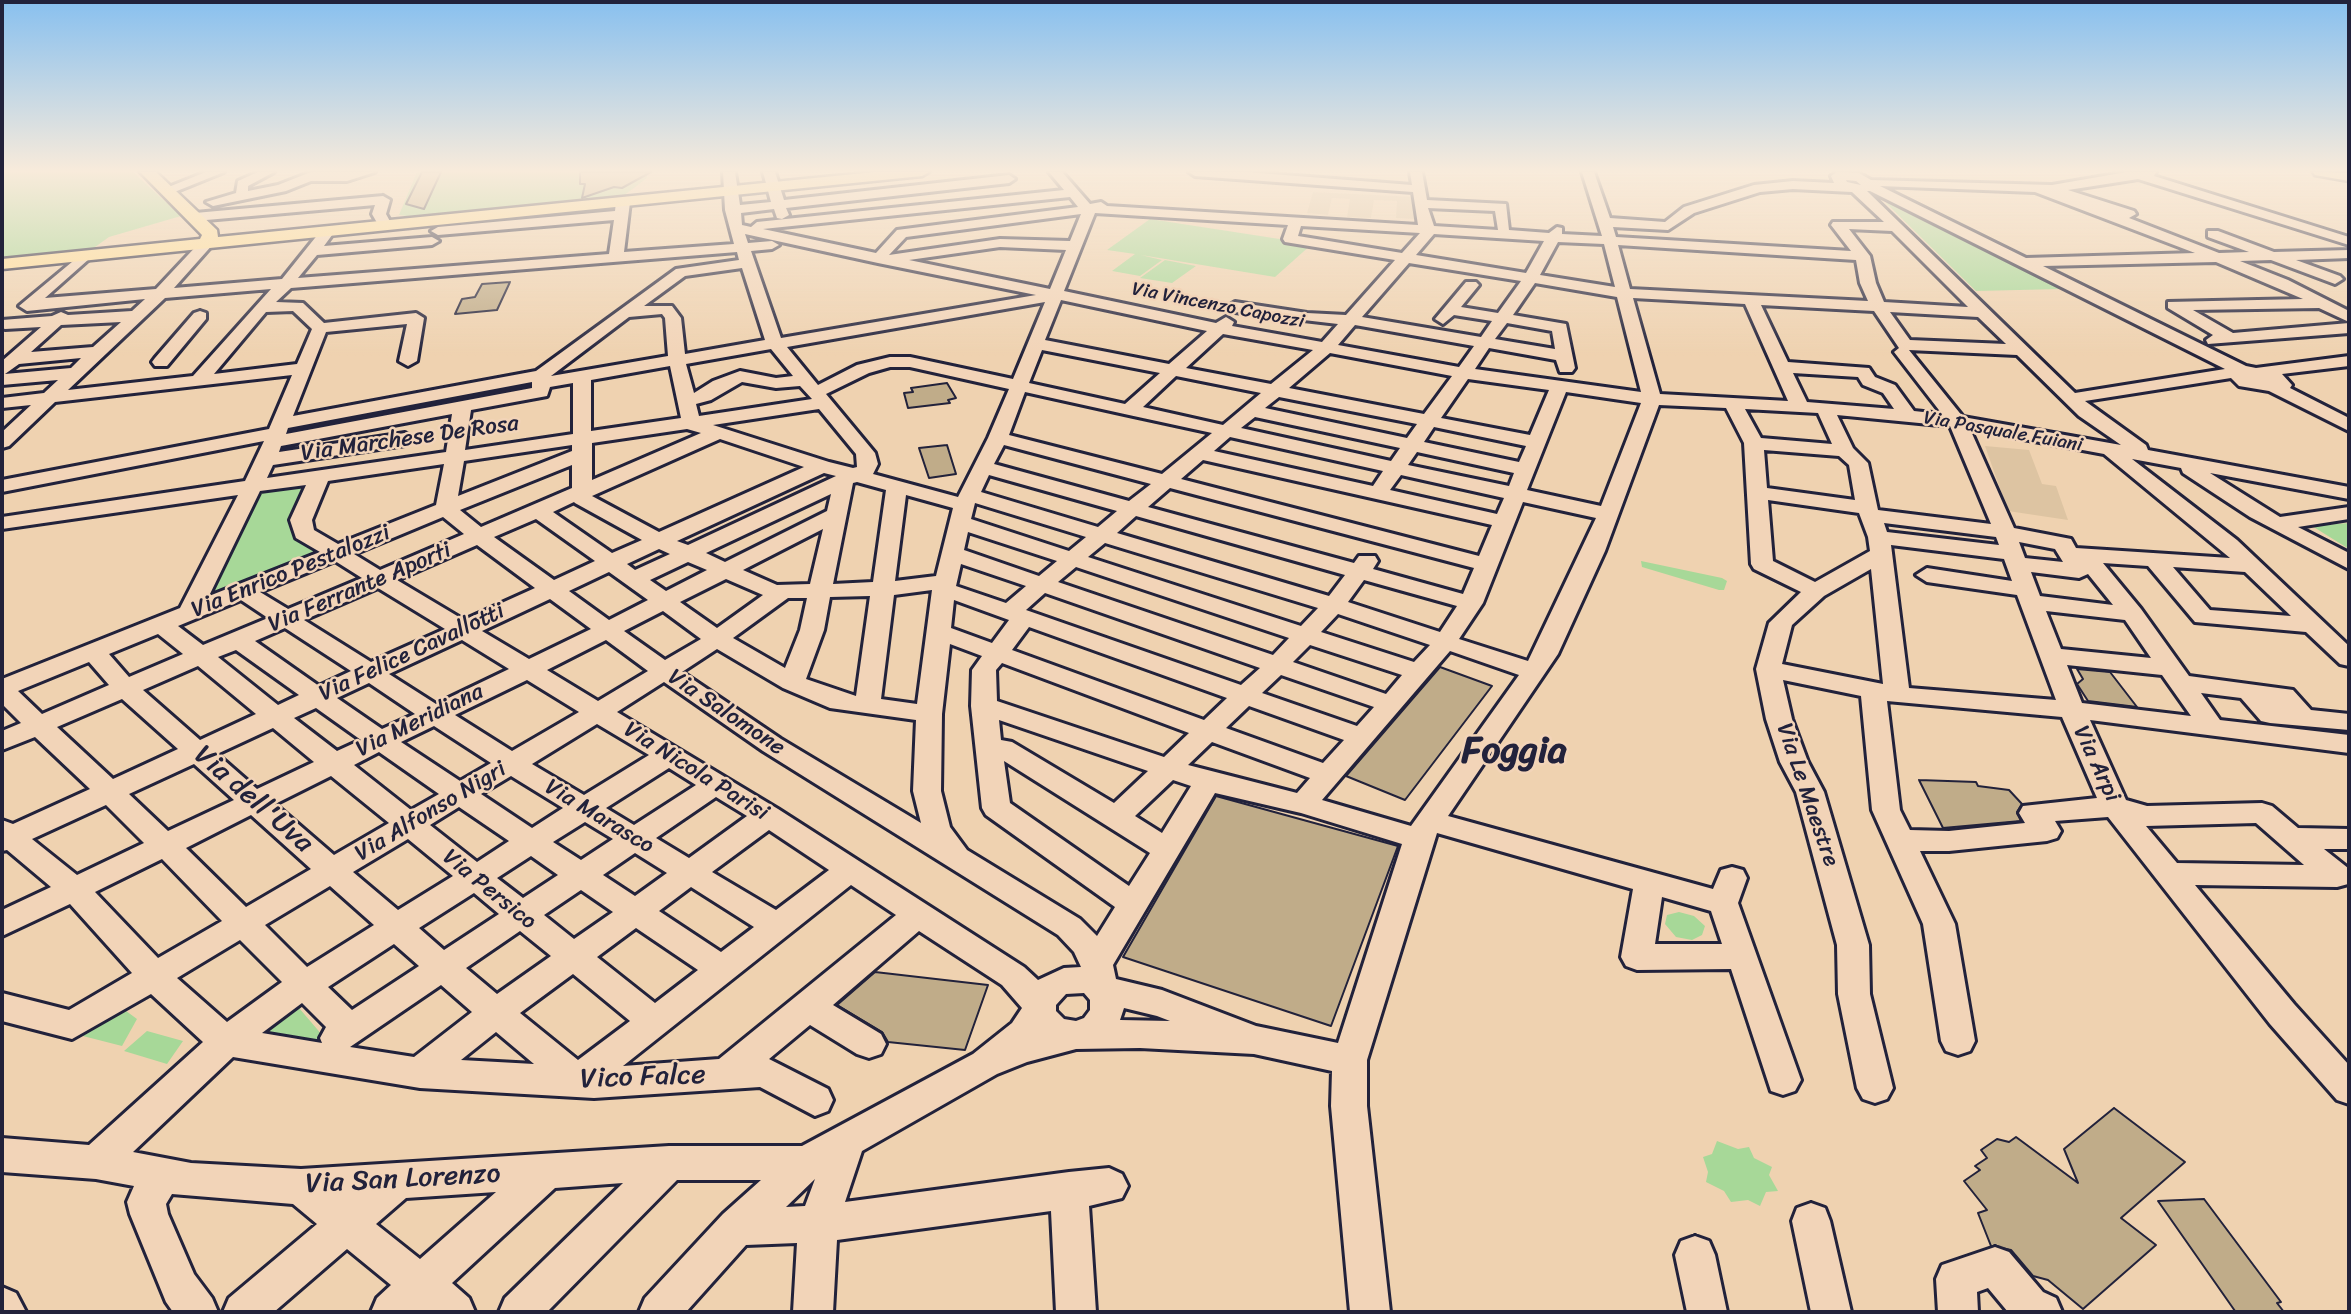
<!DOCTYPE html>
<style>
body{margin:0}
#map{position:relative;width:2351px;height:1314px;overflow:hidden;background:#efd2b0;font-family:Sriracha,sans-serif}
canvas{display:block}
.frame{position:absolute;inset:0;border:4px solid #22223b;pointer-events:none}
</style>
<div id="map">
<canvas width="2351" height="1314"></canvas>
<div class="frame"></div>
</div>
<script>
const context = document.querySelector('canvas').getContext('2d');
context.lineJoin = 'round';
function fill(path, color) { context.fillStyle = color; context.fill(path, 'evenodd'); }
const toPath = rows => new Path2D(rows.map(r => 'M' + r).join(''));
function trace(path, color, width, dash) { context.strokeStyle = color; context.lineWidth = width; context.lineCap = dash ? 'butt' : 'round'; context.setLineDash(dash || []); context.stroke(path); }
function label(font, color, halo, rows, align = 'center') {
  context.font = font + ' Sriracha,sans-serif'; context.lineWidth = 5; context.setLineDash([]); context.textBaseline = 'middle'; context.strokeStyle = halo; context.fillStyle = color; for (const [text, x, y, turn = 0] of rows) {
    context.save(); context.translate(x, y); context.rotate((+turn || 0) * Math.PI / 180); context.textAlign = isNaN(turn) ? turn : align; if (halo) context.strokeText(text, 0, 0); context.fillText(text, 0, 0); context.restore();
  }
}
const built = toPath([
 [1313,192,1417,197,1415,219,1396,218,1397,201,1374,200,1371,218,1347,217,1350,199,1332,198,1328,215,1307,213],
 [1985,446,2029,450,2042,484,2056,486,2068,520,2008,511]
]);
const green = toPath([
 [2,172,133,172,181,216,109,237,91,250,2,259],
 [417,172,647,172,647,178,622,197,421,218,399,215],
 [1886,203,1892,203,2062,289,1976,291],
 [1150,219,1312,244,1275,277,1141,255,1162,260,1140,276,1112,271,1135,254,1107,250],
 [1165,260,1196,266,1172,283,1140,278],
 [505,386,507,394,291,435,292,426],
 [307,484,292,529,295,536,319,553,224,591,215,591,213,586,259,490],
 [2349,523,2349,549,2312,526],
 [1641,561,1722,578,1727,581,1724,590,1719,590,1642,567],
 [1679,912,1694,916,1705,926,1702,935,1692,940,1676,937,1665,924,1667,915],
 [122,1008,137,1019,122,1046,79,1035],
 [299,1008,323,1036,309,1043,256,1035],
 [147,1031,183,1041,167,1064,124,1051],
 [1717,1141,1738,1149,1749,1147,1754,1158,1772,1167,1769,1175,1778,1191,1766,1192,1760,1206,1748,1200,1731,1202,1724,1191,1706,1182,1708,1172,1703,1157,1712,1154]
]);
const building = toPath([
 [422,172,441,172,424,209,406,204,422,172],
 [580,172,651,172,622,188,614,187,582,198,585,184,580,184,580,172],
 [510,282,497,310,455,314,462,299,475,297,482,284,510,282],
 [947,383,956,398,948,400,950,403,908,408,904,393,913,392,911,388,947,383],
 [947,445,956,474,929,478,919,448,947,445],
 [1440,667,1492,686,1405,800,1346,776,1440,667],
 [2077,669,2110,672,2137,707,2088,701,2077,684,2083,679,2077,669],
 [1919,780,1976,782,1978,786,2009,790,2022,804,2017,812,2021,821,1943,828,1919,780],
 [1216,796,1398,846,1331,1026,1123,957,1216,796],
 [875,972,988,985,965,1050,888,1042,882,1032,837,1005,875,972],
 [2114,1108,2185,1162,2121,1218,2156,1245,2083,1309,2048,1280,2033,1276,2011,1250,1991,1246,1978,1213,1987,1210,1964,1181,1980,1170,1975,1166,1987,1158,1981,1150,1997,1139,2009,1142,2016,1137,2078,1183,2064,1149,2114,1108],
 [2204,1199,2281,1302,2277,1303,2284,1312,2235,1311,2158,1201,2204,1199]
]);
const minor = toPath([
 [206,172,224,172,172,193,161,190,206,172],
 [258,172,274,172,248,186,248,191,278,185,311,172,375,172,347,181,311,181,286,191,213,206,206,202,236,193,238,181,258,172],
 [723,172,735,172,740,205,771,202,763,172,775,172,784,200,1009,175,1015,179,1009,183,786,208,789,215,782,219,777,218,774,209,741,213,742,225,751,227,757,222,1064,190,1049,172,1062,172,1090,204,1101,202,1107,206,1418,225,1413,192,1195,176,1189,172,1246,172,1412,185,1410,172,1422,172,1427,200,1506,204,1509,230,1549,233,1557,227,1562,228,1562,234,1602,236,1582,172,1594,172,1610,218,1665,222,1684,207,1754,185,1793,181,1834,183,1831,176,1837,172,1859,173,1871,180,2052,185,2127,172,2156,172,2154,176,2349,237,2349,245,2138,179,2068,190,2134,211,2136,214,2129,218,2219,253,2249,252,2208,237,2208,231,2218,231,2274,252,2349,250,2349,258,2296,260,2340,276,2343,279,2335,284,2271,260,2240,261,2288,280,2349,311,2349,322,2319,308,2193,310,2233,333,2349,323,2349,333,2208,344,2206,340,2213,335,2168,308,2168,302,2303,299,2216,262,2043,266,2246,366,2256,368,2349,356,2349,366,2282,374,2292,385,2290,388,2349,418,2349,431,2269,391,2239,386,2231,378,2085,401,2146,445,2148,450,2349,487,2349,499,2210,473,2280,517,2349,507,2349,519,2298,527,2349,553,2349,569,2250,517,2183,473,2181,468,2132,459,2237,540,2349,646,2349,666,2340,664,2306,632,2195,622,2148,566,2103,563,2141,609,2189,676,2293,690,2311,710,2349,714,2349,730,2270,723,2261,721,2241,698,2201,693,2220,720,2349,735,2349,753,2090,720,2126,800,2147,806,2262,803,2272,806,2298,828,2349,829,2349,849,2324,849,2348,868,2348,884,2337,887,2195,885,2294,1004,2349,1065,2349,1104,2337,1100,2270,1024,2108,817,2055,821,2061,831,2057,838,2047,841,1949,851,1920,851,1955,924,1975,1041,1970,1051,1958,1055,1946,1051,1941,1041,1923,924,1872,810,1861,696,1783,680,1792,719,1808,762,1824,792,1869,945,1870,994,1893,1088,1887,1099,1875,1103,1863,1099,1857,1088,1838,994,1837,945,1796,792,1780,762,1766,719,1756,669,1769,623,1801,592,1754,569,1751,564,1744,443,1726,408,1659,405,1605,551,1558,654,1448,816,1713,889,1721,870,1732,867,1743,870,1747,878,1738,903,1801,1080,1795,1091,1783,1095,1771,1091,1731,969,1637,970,1626,966,1621,957,1633,889,1437,833,1367,1060,1367,1106,1390,1312,1350,1312,1331,1106,1332,1071,1254,1054,1140,1048,1076,1049,1027,1062,997,1074,862,1151,845,1202,1069,1172,1109,1168,1122,1174,1128,1186,1122,1198,1089,1206,1096,1312,1056,1312,1051,1211,837,1240,833,1312,793,1312,797,1243,746,1245,686,1312,639,1312,645,1298,723,1214,761,1180,677,1180,547,1312,499,1312,505,1298,623,1183,555,1188,452,1283,469,1298,475,1312,371,1312,377,1298,391,1285,347,1249,274,1312,223,1312,229,1298,317,1224,293,1204,172,1194,166,1204,168,1214,194,1274,212,1298,218,1312,173,1312,166,1302,130,1214,127,1202,134,1186,96,1179,2,1172,2,1138,89,1145,203,1042,151,994,72,1039,2,1021,2,993,69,1010,132,973,70,904,2,936,2,910,51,887,7,850,2,851,2,820,13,824,90,789,35,737,2,750,2,731,21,723,2,704,2,679,180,608,238,495,2,529,2,517,245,481,264,441,2,492,2,480,269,429,292,375,55,402,9,446,2,448,2,432,31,405,2,408,2,398,44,393,58,380,2,385,2,361,41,327,5,329,2,328,2,320,52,316,61,312,68,315,132,311,145,299,27,311,19,306,84,252,89,253,89,259,45,298,156,289,202,240,207,239,214,243,174,288,282,279,323,228,328,227,335,231,324,246,432,237,439,241,432,245,317,255,298,278,609,254,614,220,438,235,431,231,438,227,615,211,616,202,623,198,630,202,624,252,734,244,725,210,723,172],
 [1846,180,1856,181,1861,185,1847,182,1846,180],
 [1880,186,2035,192,2195,253,2026,258,1880,186],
 [1793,189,1852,192,1884,222,1833,222,1831,225,1851,251,1616,237,1613,227,1668,230,1694,213,1760,192,1793,189],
 [1867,191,1870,191,2225,369,2075,393,1867,191],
 [1070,197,1078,207,897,230,876,253,763,229,1070,197],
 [1428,208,1495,211,1498,230,1434,226,1428,208],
 [1095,213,1288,225,1283,239,1285,242,1395,260,1346,315,1307,313,1235,302,1227,307,1235,312,1338,324,1322,342,1232,326,1234,322,1226,317,1216,323,1064,291,1095,213],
 [1081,214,1070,241,1000,239,889,255,906,237,1081,214],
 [1301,226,1420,233,1402,253,1298,236,1301,226],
 [1849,229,1892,231,1968,307,1884,302,1876,283,1870,256,1849,229],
 [745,234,878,263,1036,295,781,338,751,251,772,249,779,245,772,241,748,243,745,234],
 [1434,234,1544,241,1526,273,1416,255,1434,234],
 [1558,242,1604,244,1615,287,1540,275,1558,242],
 [1618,245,1856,260,1860,283,1868,301,1630,289,1618,245],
 [1000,247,1066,250,1050,289,909,260,1000,247],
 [737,252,739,260,676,269,536,371,293,416,326,332,407,324,399,361,408,366,417,361,424,318,416,313,324,323,303,303,276,302,291,288,737,252],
 [1409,263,1521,281,1498,313,1461,307,1479,285,1476,282,1466,282,1435,319,1443,324,1454,315,1492,321,1481,337,1362,317,1409,263],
 [742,268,765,340,685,354,681,318,672,306,644,306,685,276,742,268],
 [1535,283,1617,297,1641,392,1475,369,1489,348,1556,360,1560,372,1572,372,1575,368,1566,324,1513,315,1535,283],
 [271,289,193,376,68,390,165,298,271,289],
 [1633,298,1745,304,1788,401,1660,394,1633,298],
 [1061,300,1207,331,1169,364,1045,340,1061,300],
 [1045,302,1013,379,910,357,890,357,857,365,818,385,787,347,1045,302],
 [1761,305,1874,311,1899,348,1894,352,1942,414,1914,411,1895,385,1875,377,1869,368,1788,362,1761,305],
 [293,311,312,329,297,364,214,374,266,312,293,311],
 [1890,312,1978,317,2006,344,1910,340,1890,312],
 [662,314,665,318,668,356,551,376,629,317,662,314],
 [121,322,93,347,31,352,61,325,121,322],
 [1507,323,1552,331,1555,349,1495,339,1507,323],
 [1355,325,1474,346,1459,367,1338,345,1355,325],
 [1223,334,1313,350,1271,384,1186,368,1223,334],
 [771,349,793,376,776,378,740,371,713,381,694,393,686,364,771,349],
 [1042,350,1160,373,1125,404,1029,383,1042,350],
 [1909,350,2017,355,2079,416,2121,445,1963,417,1909,350],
 [1330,353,1452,376,1424,414,1289,388,1330,353],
 [81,358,71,368,5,374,19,364,81,358],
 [670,366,681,418,591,431,591,380,670,366],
 [890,367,910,367,1009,389,988,438,958,497,873,474,878,464,875,453,826,394,869,373,890,367],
 [1793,373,1858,377,1863,385,1883,393,1894,409,1807,402,1793,373],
 [1176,376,1261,393,1223,425,1143,407,1176,376],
 [1468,379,1549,390,1530,435,1441,418,1468,379],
 [532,382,532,388,286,434,288,428,532,382],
 [742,382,776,388,800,386,812,399,699,416,696,404,711,400,742,382],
 [573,383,573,434,465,450,471,410,547,396,550,387,573,383],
 [1025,392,1129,415,1212,433,1162,474,1009,435,1025,392],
 [1566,392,1641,403,1601,506,1527,490,1566,392],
 [1279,397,1417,424,1407,438,1265,408,1279,397],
 [819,409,856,454,857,467,853,468,829,462,713,425,819,409],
 [1745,409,1818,413,1832,444,1761,438,1745,409],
 [452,414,446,452,267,478,273,465,405,445,415,439,405,433,279,452,281,446,452,414],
 [1837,415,1950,426,1991,524,1878,510,1868,463,1853,448,1837,415],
 [1255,417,1400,448,1391,461,1241,428,1255,417],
 [1434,427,1526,446,1519,462,1424,442,1434,427],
 [687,429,701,433,592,480,592,443,687,429],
 [1970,429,2104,454,2230,558,2076,548,2071,539,2014,528,1970,429],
 [1230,437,1383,471,1373,486,1214,451,1230,437],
 [720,439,804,467,659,532,592,496,720,439],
 [572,445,572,451,458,496,464,461,572,445],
 [1004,445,1151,484,1129,501,994,464,1004,445],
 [1764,450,1839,456,1849,465,1855,500,1767,488,1764,450],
 [1417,452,1514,473,1509,486,1408,465,1417,452],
 [1203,460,1492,525,1479,556,1181,479,1203,460],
 [444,464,436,505,338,544,314,530,312,520,328,481,444,464],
 [572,465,572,488,481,527,460,510,572,465],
 [824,473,836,476,688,545,677,541,824,473],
 [989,475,1117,511,1098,527,981,492,989,475],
 [1401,475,1504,498,1497,514,1390,490,1401,475],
 [857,482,886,490,873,582,833,584,853,483,857,482],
 [306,485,290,520,296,538,320,552,209,596,260,491,306,485],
 [1170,488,1474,568,1463,594,1373,569,1378,561,1375,556,1359,556,1354,563,1148,507,1170,488],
 [831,494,827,511,725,562,706,553,831,494],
 [906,495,953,508,936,576,895,581,906,495],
 [1768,500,1859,513,1868,537,1870,551,1815,582,1773,561,1768,500],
 [574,502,575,503,642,540,612,553,553,512,574,502],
 [1523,502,1596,518,1528,661,1459,639,1483,603,1523,502],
 [975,503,1086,537,1069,551,971,519,975,503],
 [1136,516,1345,575,1329,596,1117,533,1136,516],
 [443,517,464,534,380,570,354,554,443,517],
 [536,519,595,561,554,580,494,537,536,519],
 [1884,523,1996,537,1999,545,1887,532,1884,523],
 [823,529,810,584,777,585,743,570,823,529],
 [968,532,1057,561,1039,576,964,550,968,532],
 [2019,542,2055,549,2063,562,2025,558,2019,542],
 [1105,543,1318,608,1301,626,1088,557,1105,543],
 [477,545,535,588,464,620,397,580,477,545],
 [1891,545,2004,559,2012,581,1927,568,1916,575,1927,582,2017,595,2056,700,1909,688,1891,545],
 [659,549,670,554,635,570,627,564,659,549],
 [335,561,362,578,288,609,260,592,335,561],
 [688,562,707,570,666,591,650,580,688,562],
 [961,564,1026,586,1006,603,956,586,961,564],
 [1076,567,1289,638,1273,655,1058,582,1076,567],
 [2173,567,2245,572,2291,616,2210,610,2173,567],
 [1871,569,1883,684,1782,664,1792,625,1824,596,1871,569],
 [609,572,648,600,609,620,569,591,609,572],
 [2031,572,2079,578,2088,574,2113,605,2040,596,2031,572],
 [726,579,763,595,717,628,680,602,726,579],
 [1364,580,1457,606,1440,632,1348,602,1364,580],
 [378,588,445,629,371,662,304,620,378,588],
 [932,590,917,704,881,699,894,595,932,590],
 [1045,593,1260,668,1241,685,1026,610,1045,593],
 [870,596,856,696,806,679,824,630,830,597,870,596],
 [788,598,807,598,800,630,785,668,733,638,788,598],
 [550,599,591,629,529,659,482,631,550,599],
 [241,600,268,618,203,645,178,626,241,600],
 [954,600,1009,620,992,643,951,628,954,600],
 [663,611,701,639,665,660,624,631,663,611],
 [2046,611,2125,620,2151,658,2061,649,2046,611],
 [1338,614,1430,645,1414,662,1321,632,1338,614],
 [1029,627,1227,698,1204,720,1012,650,1029,627],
 [285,628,351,671,319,686,255,641,285,628],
 [158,634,183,654,129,677,109,654,158,634],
 [462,640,509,669,436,704,389,674,462,640],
 [606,640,648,671,598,701,547,670,606,640],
 [950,644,982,656,972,670,971,706,982,808,986,815,1115,907,1097,936,1080,919,967,850,950,827,941,791,942,714,950,644],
 [1310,645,1402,675,1386,694,1293,662,1310,645],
 [717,649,783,688,830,708,916,720,913,791,921,823,781,739,682,672,717,649],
 [236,650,299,695,278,705,218,657,236,650],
 [1450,651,1519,675,1411,826,1322,800,1450,651],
 [89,662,109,685,42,714,18,691,89,662],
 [1002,663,1189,733,1164,757,997,701,996,670,1002,663],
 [2067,665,2162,675,2191,716,2082,703,2067,665],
 [198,666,256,714,200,740,143,690,198,666],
 [1281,675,1374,707,1357,726,1262,693,1281,675],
 [527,680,579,712,512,751,455,715,527,680],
 [664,682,763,751,1058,935,1074,952,1081,967,1064,968,1038,980,1024,967,778,809,617,712,664,682],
 [369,683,415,714,382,729,337,698,369,683],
 [122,699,178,749,113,779,57,727,122,699],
 [1887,701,2062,717,2097,798,2023,806,2019,813,2025,823,1949,831,1910,830,1900,810,1887,701],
 [1249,706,1344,740,1323,763,1226,728,1249,706],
 [316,708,361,740,337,751,294,718,316,708],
 [999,720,1148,771,1114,803,1012,742,1001,740,999,720],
 [597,724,649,755,584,795,532,764,597,724],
 [434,726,491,763,460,781,401,742,434,726],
 [273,728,314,762,257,789,217,754,273,728],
 [1212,742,1310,778,1297,793,1188,765,1212,742],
 [379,752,439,794,411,810,354,765,379,752],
 [1004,761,1150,853,1129,886,1010,803,1004,761],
 [194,764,234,800,168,831,129,794,194,764],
 [669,768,696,785,634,825,606,808,669,768],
 [331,776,389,823,334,855,275,804,331,776],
 [511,776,563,808,532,828,481,794,511,776],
 [1173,780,1191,786,1162,833,1135,816,1173,780],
 [1215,793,1301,813,1402,844,1338,1043,1256,1026,1162,990,1116,979,1113,965,1215,793],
 [716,797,747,816,689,858,656,838,716,797],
 [106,805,144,843,77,875,32,839,106,805],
 [459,807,509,841,477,862,430,825,459,807],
 [251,815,311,869,246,907,186,848,251,815],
 [585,822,613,839,581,860,553,842,585,822],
 [2256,823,2304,865,2177,863,2146,826,2256,823],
 [769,830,829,870,776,910,712,872,769,830],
 [408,839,453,876,398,910,353,872,408,839],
 [635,853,667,873,635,896,603,875,635,853],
 [531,856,558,875,523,898,497,878,531,856],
 [162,859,222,921,158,958,95,892,162,859],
 [851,885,896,915,719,1059,623,1066,851,885],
 [330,886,374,925,307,967,265,925,330,886],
 [691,887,754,927,721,952,659,911,691,887],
 [581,890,613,912,574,939,544,915,581,890],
 [474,893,499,914,444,950,419,928,474,893],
 [1662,897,1711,911,1722,944,1655,944,1662,897],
 [636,928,698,970,655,1003,597,957,636,928],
 [520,931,551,956,497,994,466,968,520,931],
 [919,931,1002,985,1022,1008,1012,1023,973,1054,802,1146,669,1146,301,1169,191,1163,133,1152,233,1057,420,1088,594,1098,760,1087,815,1116,828,1111,833,1100,828,1089,769,1059,810,1025,857,1054,869,1058,881,1054,886,1044,881,1034,833,1005,919,931],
 [240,940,282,982,227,1022,177,978,240,940],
 [394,944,419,966,352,1010,328,987,394,944],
 [573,974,630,1021,578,1060,520,1013,573,974],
 [441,985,472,1012,414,1057,350,1047,441,985],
 [1084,993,1090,1000,1090,1010,1084,1018,1076,1021,1064,1019,1056,1011,1056,1005,1066,994,1084,993],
 [302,1003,326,1027,320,1038,322,1043,262,1033,302,1003],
 [1124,1008,1157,1016,1170,1021,1120,1020,1124,1008],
 [496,1032,534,1064,461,1060,496,1032],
 [815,1179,805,1206,786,1207,815,1179],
 [496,1192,420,1259,376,1224,406,1198,496,1192],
 [383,196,390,200,386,214,392,225,385,229,380,228,372,214,375,205,195,221,188,217,195,213,383,196],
 [200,311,206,313,206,319,167,366,155,366,152,362,155,358,194,313,200,311],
 [1811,1203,1825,1208,1830,1221,1851,1312,1811,1312,1792,1221,1797,1208,1811,1203],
 [1695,1236,1709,1241,1715,1255,1727,1312,1687,1312,1675,1255,1681,1241,1695,1236],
 [1995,1247,2009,1252,2043,1292,2056,1298,2062,1312,2008,1312,1988,1288,1977,1292,1978,1312,1938,1312,1936,1279,1942,1265,1995,1247],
 [2,1287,16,1293,26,1312,2,1312,2,1287]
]);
const major = toPath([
 [140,172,156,172,217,230,218,237,875,172,929,172,922,176,2,269,2,259,200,239,202,235,140,172],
 [2313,172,2349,173,2349,181,2315,175,2313,172]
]);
const farStreetnames = [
 ["Via Vincenzo Capozzi",1218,306,11],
 ["Via Pasquale Fuiani",2003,432,10]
];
const streetNames = [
 ["Via Marchese De Rosa",410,439,-8],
 ["Via Enrico Pestalozzi",291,572,-22],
 ["Via Ferrante Aporti",360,588,-23],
 ["Via Felice Cavallotti",412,653,-25],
 ["Via Salomone",726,713,34],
 ["Via Meridiana",420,721,-26],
 ["Via Arpi",2096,764,65],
 ["Via Nicola Parisi",696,772,32],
 ["Via Le Maestre",1807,795,71],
 ["Via Alfonso Nigri",431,812,-31],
 ["Via Marasco",599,817,31],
 ["Via Persico",489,890,39]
];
const nearStreetnames = [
 ["Via dell'Uva",253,800,41],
 ["Vico Falce",643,1078,-2],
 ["Via San Lorenzo",403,1180,-3]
];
const townNames = [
 ["Foggia",1514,753]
];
fill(built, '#ddc4a2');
fill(green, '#a7d898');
fill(building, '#c0ac89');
trace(building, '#22223b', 2);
trace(minor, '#22223b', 6);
trace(major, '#22223b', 5);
fill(minor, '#f2d4b8');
fill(major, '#ffdd96');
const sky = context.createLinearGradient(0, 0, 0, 356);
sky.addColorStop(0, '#88c0ef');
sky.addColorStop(0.48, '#f8ebdb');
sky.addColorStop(1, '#f8ebdb00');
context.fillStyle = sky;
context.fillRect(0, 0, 2351, 356);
label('19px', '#22223b', '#f2d4b8', farStreetnames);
label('23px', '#22223b', '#f2d4b8', streetNames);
label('28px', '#22223b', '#f2d4b8', nearStreetnames);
label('bold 37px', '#22223b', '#f2d4b8', townNames);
</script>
